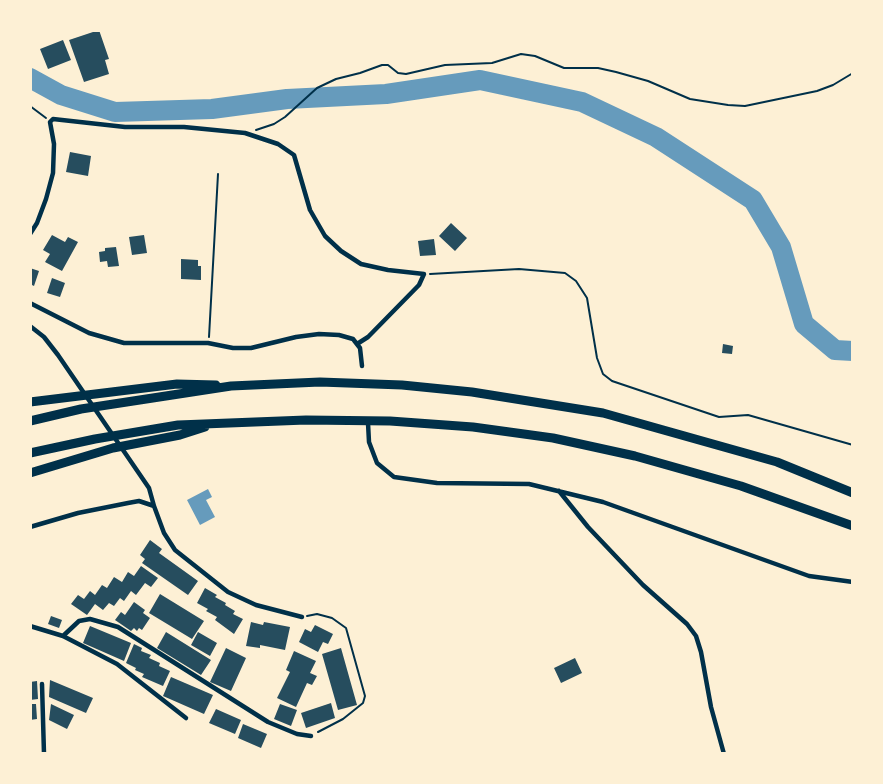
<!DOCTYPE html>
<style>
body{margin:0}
#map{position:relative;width:883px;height:784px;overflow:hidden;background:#fdf0d5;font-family:"PT Sans Narrow",sans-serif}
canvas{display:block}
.frame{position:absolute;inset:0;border:32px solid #fdf0d5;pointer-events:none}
</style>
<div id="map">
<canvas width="883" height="784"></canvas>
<div class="frame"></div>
</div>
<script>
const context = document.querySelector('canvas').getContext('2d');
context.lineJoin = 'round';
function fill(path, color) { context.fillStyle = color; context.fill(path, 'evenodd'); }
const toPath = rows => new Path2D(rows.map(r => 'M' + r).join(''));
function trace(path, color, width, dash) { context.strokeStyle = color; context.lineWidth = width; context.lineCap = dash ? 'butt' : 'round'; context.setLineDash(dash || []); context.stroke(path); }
const water = toPath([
 [208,489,212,497,206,500,215,517,200,525,187,500]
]);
const river = toPath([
 [30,78,61,95,115,112,212,109,287,99,386,94,480,80,582,102,656,137,753,200,781,247,804,324,835,350,853,351]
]);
const building = toPath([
 [99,30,109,59,105,60,109,74,84,82,69,40],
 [63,40,71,60,48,69,40,49],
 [70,152,91,156,88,176,66,172],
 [451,223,467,238,455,251,439,236],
 [52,235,65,242,68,237,78,242,62,271,45,262,50,254,43,250],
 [144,235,147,253,132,255,129,237],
 [434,239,436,255,420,256,418,241],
 [116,247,119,266,108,267,107,261,100,262,99,252,105,251,105,248],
 [181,259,198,260,198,266,201,266,201,280,181,279],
 [30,268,39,271,34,286,30,284],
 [52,278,65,283,60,297,47,293],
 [723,344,733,346,732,354,722,353],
 [150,540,162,549,159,553,198,581,188,595,142,563,145,559,140,555],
 [141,566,158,578,151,587,145,583,136,595,131,591,124,601,120,598,114,606,109,603,103,610,95,604,87,615,71,604,78,595,84,599,90,591,95,595,102,585,107,588,114,577,122,582,128,572,134,576],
 [205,588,217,595,215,597,226,603,225,605,235,611,233,614,243,619,234,634,215,620,217,617,206,611,208,609,197,603],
 [160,594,204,621,192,639,149,613],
 [134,602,145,610,143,613,150,618,142,630,139,628,137,631,134,628,131,631,115,620,121,612,125,615],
 [51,616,62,620,59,628,48,624],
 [251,622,263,625,264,622,290,627,285,650,260,645,260,648,246,646],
 [315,625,333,634,328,644,323,642,318,652,299,642,305,629,311,632],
 [90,626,131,643,124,661,83,643],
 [166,632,211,660,201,675,157,648],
 [198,632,217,643,210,656,191,645],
 [134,644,142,648,141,651,151,655,149,658,160,663,159,666,170,671,163,686,142,677,144,674,135,670,136,668,126,663],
 [226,648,246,658,231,691,210,682],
 [341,648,357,705,338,710,322,654],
 [294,651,316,661,310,673,317,676,312,685,307,683,296,707,277,698,290,672,286,670],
 [575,658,582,673,561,683,554,668],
 [171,677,213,695,204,714,163,696],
 [50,680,93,698,86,713,49,697],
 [37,681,38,699,30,700,30,682],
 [331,703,335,718,306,728,301,713],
 [30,704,36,704,37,719,30,720],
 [51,704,74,715,67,729,49,720],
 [280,704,297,710,291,726,274,719],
 [216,709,241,720,235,734,209,723],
 [243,724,267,734,261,748,238,738]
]);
const path = toPath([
 [30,106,46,118],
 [256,130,274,124,285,117,317,88,336,79,360,73,382,65,388,65,398,73,406,74,445,65,492,63,521,54,535,56,564,68,598,68,616,72,648,81,690,99,728,105,745,106,817,91,833,85,853,73],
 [430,274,519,269,565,273,576,281,587,298,597,358,603,374,612,381,719,417,748,415,853,445],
 [209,337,218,174],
 [307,616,317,614,332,618,346,628,365,696,363,703,343,719,318,732]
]);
const minor = toPath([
 [30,234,37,223,46,199,53,173,54,144,50,122,53,119,125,127,184,127,245,133,278,144,294,155,310,210,325,236,341,251,361,264,388,270,424,274,419,285,368,337,357,344],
 [30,303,89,333,124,343,208,343,233,348,251,348,296,337,319,334,339,335,353,339,360,348,362,366],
 [30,326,44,337,58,355,149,488,154,506,139,501,128,503,78,513,30,527],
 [368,423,369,442,377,463,394,477,437,483,529,484,603,502,809,576,853,582],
 [559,491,588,527,643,585,687,624,696,636,701,652,711,707,724,754],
 [154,506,164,533,175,550,228,592,256,605,302,617],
 [30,626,63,636,117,664,186,718],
 [63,636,79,621,90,619,118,627,268,722,297,734,311,736],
 [42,684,44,754]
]);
const motorway = toPath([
 [30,402,177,384,216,385],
 [30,421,81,409,231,386,320,382,402,385,472,392,603,413,777,462,853,493],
 [30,453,95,439,178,425,306,420,390,421,473,427,553,438,635,456,741,486,853,526],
 [30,473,113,448,180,435,205,427]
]);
fill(water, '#669bbc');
trace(river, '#669bbc', 20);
fill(building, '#264d5e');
trace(path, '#003049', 2);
trace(minor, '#003049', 4.5);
trace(motorway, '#003049', 9);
</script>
